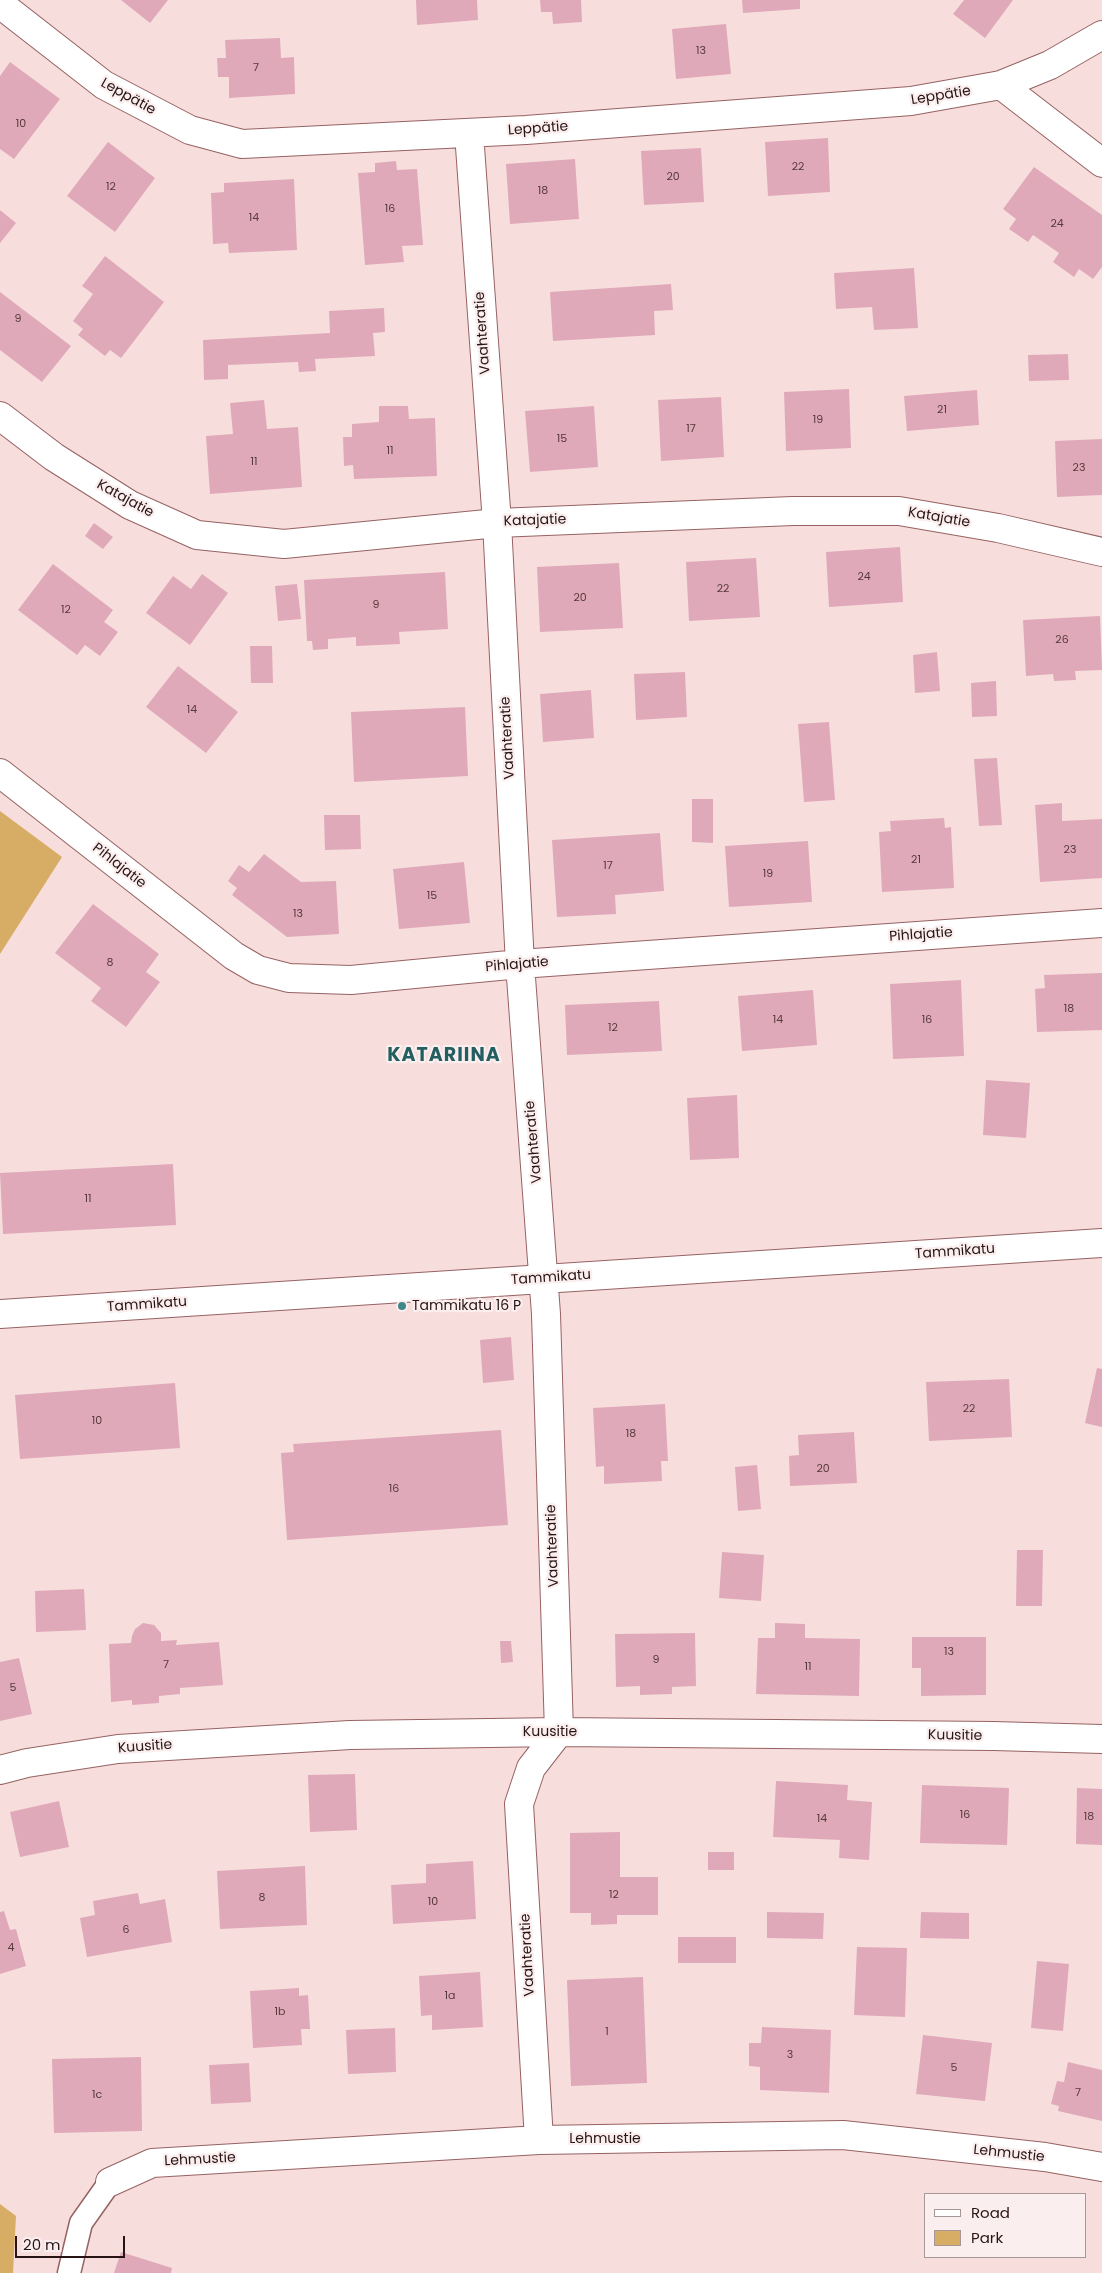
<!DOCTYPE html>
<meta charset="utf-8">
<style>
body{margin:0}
#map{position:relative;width:1102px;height:2273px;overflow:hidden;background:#f7dedd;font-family:Poppins,sans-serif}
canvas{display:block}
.legend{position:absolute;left:924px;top:2193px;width:162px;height:65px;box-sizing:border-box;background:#fbeeee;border:1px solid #a79797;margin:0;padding:6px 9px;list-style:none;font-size:15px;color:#281414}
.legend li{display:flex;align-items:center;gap:10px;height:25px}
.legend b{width:25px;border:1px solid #a79797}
.scale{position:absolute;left:15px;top:2236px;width:110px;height:22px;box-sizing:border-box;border:2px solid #281414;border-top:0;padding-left:6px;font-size:15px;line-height:18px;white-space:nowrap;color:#281414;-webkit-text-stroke:4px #fbeeee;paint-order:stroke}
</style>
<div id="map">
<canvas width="1102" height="2273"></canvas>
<ul class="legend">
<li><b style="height:6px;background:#fff"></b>Road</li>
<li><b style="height:14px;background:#d7ad66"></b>Park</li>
</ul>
<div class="scale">20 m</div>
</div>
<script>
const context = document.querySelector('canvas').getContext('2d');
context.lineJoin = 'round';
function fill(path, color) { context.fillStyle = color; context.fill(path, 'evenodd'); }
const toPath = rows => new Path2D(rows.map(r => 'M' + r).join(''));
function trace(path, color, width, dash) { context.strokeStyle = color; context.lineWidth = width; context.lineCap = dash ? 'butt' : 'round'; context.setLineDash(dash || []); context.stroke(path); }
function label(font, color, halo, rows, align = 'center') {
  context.font = font + ' Poppins,sans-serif'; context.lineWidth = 4.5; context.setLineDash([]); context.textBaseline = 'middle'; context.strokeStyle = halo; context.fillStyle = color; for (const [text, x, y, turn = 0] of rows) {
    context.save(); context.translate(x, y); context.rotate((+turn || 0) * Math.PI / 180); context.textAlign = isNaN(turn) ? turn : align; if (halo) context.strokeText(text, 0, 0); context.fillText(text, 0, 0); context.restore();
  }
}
const green = toPath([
 [0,811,62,857,0,954],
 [0,2204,16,2216,13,2273,0,2273]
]);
const building = toPath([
 [121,0,168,0,150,23],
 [416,0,477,0,478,20,417,25],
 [540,0,581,0,582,22,553,24,552,12,541,12],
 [742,0,800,0,800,9,743,13],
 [964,0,1013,0,985,38,953,14],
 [726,24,731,74,676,79,672,29],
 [280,38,281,58,294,57,295,94,229,98,229,77,218,77,217,58,226,58,225,40],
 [10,62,60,99,14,159,0,149,0,76],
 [828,138,830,192,768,196,765,142],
 [108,142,155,178,115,232,67,196],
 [701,148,704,202,644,205,641,151],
 [575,159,579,219,510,224,506,164],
 [396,161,397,170,417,169,423,245,402,246,404,262,365,265,358,173,375,172,375,163],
 [1034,167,1102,215,1102,267,1093,279,1079,269,1074,277,1053,262,1059,253,1033,235,1028,242,1009,229,1016,219,1003,209],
 [294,179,297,250,229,253,228,243,213,244,211,193,224,192,224,183],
 [0,210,16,223,0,243],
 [105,256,164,302,121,358,110,350,105,356,78,335,83,329,73,321,93,294,82,286],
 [914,268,918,328,874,330,872,307,836,309,834,273],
 [671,284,673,310,654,311,655,335,553,341,550,292],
 [0,292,71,346,42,382,0,350],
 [384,308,385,332,373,333,375,356,315,359,316,371,299,372,298,362,228,365,228,379,204,380,203,340,330,333,329,311],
 [1068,354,1069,380,1029,381,1028,355],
 [849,389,851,448,786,451,784,392],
 [977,390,979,425,907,431,904,396],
 [721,397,724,457,661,461,658,400],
 [264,400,267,429,298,427,302,487,210,494,206,436,233,434,230,403],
 [379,406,408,406,409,419,435,418,437,476,354,479,353,465,344,466,343,437,352,437,352,424,379,422],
 [594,406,598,467,530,472,525,411],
 [1102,439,1102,495,1057,497,1055,441],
 [94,523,113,537,103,549,85,536],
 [900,547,903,602,829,607,826,552],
 [756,558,760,617,689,621,686,562],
 [619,563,623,628,540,632,537,567],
 [53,564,113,610,104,622,118,632,100,656,85,645,77,655,18,610],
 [445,572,448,629,399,632,400,644,356,646,356,637,328,639,328,649,313,650,312,641,307,641,304,580],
 [202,574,228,593,190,645,146,613,173,576,191,589],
 [297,584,301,619,278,621,275,586],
 [1100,616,1102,670,1075,671,1076,680,1054,681,1053,674,1026,676,1023,620],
 [250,646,272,646,273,683,251,683],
 [937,652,940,691,915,693,913,655],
 [178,666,238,712,206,753,146,707],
 [685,672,687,717,636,720,634,674],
 [996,681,997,716,972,717,971,683],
 [591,690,594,738,543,742,540,694],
 [465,707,468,776,354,782,351,712],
 [829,722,835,800,804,802,798,724],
 [997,758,1002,825,979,826,974,759],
 [692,799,713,799,713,843,692,842],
 [1062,803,1062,821,1102,819,1102,878,1040,882,1035,805],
 [324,815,360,815,361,849,325,850],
 [944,818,945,828,951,827,954,888,882,892,879,832,891,831,890,821],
 [660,833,664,891,615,895,616,914,557,917,552,840],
 [808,841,812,902,729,907,725,846],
 [264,854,301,882,336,881,339,934,287,937,232,895,237,888,228,881,239,865,249,872],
 [464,862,470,923,399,929,393,869],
 [93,904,159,954,146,972,160,982,126,1027,91,1001,101,988,55,953],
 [1102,973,1102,1030,1037,1032,1035,989,1045,988,1044,975],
 [961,980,964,1056,893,1059,890,984],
 [813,990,817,1045,742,1051,738,996],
 [659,1001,662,1051,567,1055,565,1005],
 [986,1080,1030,1083,1026,1138,983,1135],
 [737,1095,739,1158,690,1160,687,1098],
 [173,1164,176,1225,3,1234,0,1173],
 [511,1337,514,1380,483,1383,480,1340],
 [1097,1368,1102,1369,1102,1427,1085,1423],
 [1009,1379,1012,1437,929,1441,926,1382],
 [175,1383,180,1448,20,1459,15,1395],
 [665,1404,668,1461,661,1461,662,1481,604,1484,604,1466,596,1467,593,1408],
 [501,1430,508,1525,287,1540,281,1453,294,1452,293,1444],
 [854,1432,857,1483,790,1486,789,1456,799,1455,798,1435],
 [757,1465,761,1509,738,1511,735,1467],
 [1017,1550,1043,1550,1042,1606,1016,1606],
 [722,1552,764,1555,761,1601,719,1598],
 [84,1589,86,1630,36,1632,35,1591],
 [143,1623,154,1625,161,1633,161,1641,177,1640,176,1645,219,1642,223,1685,180,1688,180,1694,159,1696,159,1703,132,1705,132,1700,111,1702,109,1644,131,1643,132,1636,135,1629],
 [775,1623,805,1624,805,1638,860,1639,859,1696,756,1694,758,1638,775,1638],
 [695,1633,696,1686,672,1687,672,1694,640,1695,640,1686,616,1687,615,1634],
 [912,1637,986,1637,986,1695,921,1696,921,1668,912,1668],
 [500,1641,511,1641,513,1662,501,1663],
 [19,1658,32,1714,0,1721,0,1662],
 [355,1774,357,1830,310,1832,308,1775],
 [776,1781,848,1785,847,1800,872,1802,869,1860,839,1858,840,1840,773,1837],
 [922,1785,1009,1788,1007,1845,920,1843],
 [1077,1788,1102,1789,1102,1845,1076,1844],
 [59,1801,69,1847,20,1857,10,1812],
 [620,1832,620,1877,658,1877,658,1915,617,1915,617,1924,591,1925,591,1913,570,1913,570,1833],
 [708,1852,734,1852,734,1870,708,1870],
 [473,1861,476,1919,393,1924,391,1885,426,1883,426,1864],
 [305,1866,307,1925,220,1929,217,1871],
 [138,1893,140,1904,165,1899,172,1942,87,1957,80,1918,95,1915,93,1901],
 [4,1911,10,1930,16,1929,26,1966,0,1974,0,1912],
 [767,1912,824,1913,823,1939,767,1938],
 [921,1912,969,1913,969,1939,920,1938],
 [678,1937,736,1937,736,1963,678,1963],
 [857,1947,907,1948,905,2017,854,2015],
 [1037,1961,1069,1964,1063,2031,1031,2028],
 [480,1972,483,2027,432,2030,432,2015,421,2016,419,1976],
 [643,1977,647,2083,571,2086,567,1980],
 [299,1988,299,1996,308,1995,310,2029,301,2029,302,2045,253,2048,250,1991],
 [762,2027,831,2030,829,2093,760,2090,760,2067,749,2066,749,2043,761,2043],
 [395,2028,396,2072,348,2074,346,2030],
 [923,2035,992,2043,985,2101,916,2094],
 [141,2057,142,2131,54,2133,52,2059],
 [1068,2062,1102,2070,1102,2121,1058,2111,1059,2106,1051,2104,1057,2081,1064,2082],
 [249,2063,251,2102,211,2104,209,2065],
 [121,2252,172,2268,171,2273,114,2273]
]);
const service = toPath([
 [69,2273,81,2223,110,2182]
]);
const minor = toPath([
 [0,4,104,85,190,130,242,144,526,130,911,101,1001,85,1050,65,1102,35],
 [1001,85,1102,163],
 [469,133,497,523,520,964,546,1314,559,1732,531,1768,519,1804,539,2140],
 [0,416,54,457,130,505,197,535,284,544,497,523,793,511,899,511,998,528,1102,552],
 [0,773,234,956,258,970,289,978,351,980,520,964,1102,923],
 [0,1314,1102,1243],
 [0,1770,27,1763,118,1749,350,1735,559,1732,993,1736,1102,1739],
 [110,2182,152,2163,539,2140,843,2135,1045,2157,1102,2167]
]);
const markers = [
 [402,1306,5,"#3f888a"]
];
const numberNames = [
 ["13",701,51],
 ["7",256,68],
 ["10",21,124],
 ["22",798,167],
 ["20",673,177],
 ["12",111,187],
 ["18",543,191],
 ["16",390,209],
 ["14",254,218],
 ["24",1057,224],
 ["9",18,319],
 ["21",942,410],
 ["19",818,420],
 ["17",691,429],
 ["15",562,439],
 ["11",390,451],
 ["11",254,462],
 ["23",1079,468],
 ["24",864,577],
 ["22",723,589],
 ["20",580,598],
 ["9",376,605],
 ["12",66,610],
 ["26",1062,640],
 ["14",192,710],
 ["23",1070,850],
 ["21",916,860],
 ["17",608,866],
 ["19",768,874],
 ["15",432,896],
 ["13",298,914],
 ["8",110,963],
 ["18",1069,1009],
 ["14",778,1020],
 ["16",927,1020],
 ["12",613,1028],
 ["11",88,1199],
 ["22",969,1409],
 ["10",97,1421],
 ["18",631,1434],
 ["20",823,1469],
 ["16",394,1489],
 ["13",949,1652],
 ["9",656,1660],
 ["7",166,1665],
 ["11",808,1667],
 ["5",13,1688],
 ["16",965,1815],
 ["18",1089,1817],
 ["14",822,1819],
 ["12",614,1895],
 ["8",262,1898],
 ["10",433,1902],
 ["6",126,1930],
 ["4",11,1948],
 ["1a",450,1996],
 ["1b",280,2012],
 ["1",607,2032],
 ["3",790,2055],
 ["5",954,2068],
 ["7",1078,2093],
 ["1c",97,2095]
];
const streetNames = [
 ["Leppätie",941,96,-9],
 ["Leppätie",128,97,29],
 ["Leppätie",538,129,-4],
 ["Vaahteratie",483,333,-94],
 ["Katajatie",125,499,29],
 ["Katajatie",939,518,10],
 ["Katajatie",535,521,-2],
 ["Vaahteratie",508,738,-93],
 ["Pihlajatie",119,866,38],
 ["Pihlajatie",921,935,-4],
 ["Pihlajatie",517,965,-5],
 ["Vaahteratie",534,1142,-95],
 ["Tammikatu",955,1252,-4],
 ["Tammikatu",551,1278,-4],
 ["Tammikatu",147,1305,-4],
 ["Vaahteratie",553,1546,-92],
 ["Kuusitie",550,1732],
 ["Kuusitie",955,1736,1],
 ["Kuusitie",145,1747,-4],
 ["Vaahteratie",528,1955,-93],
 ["Lehmustie",605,2139],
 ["Lehmustie",1009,2154,6],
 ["Lehmustie",200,2160,-3]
];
const poiNames = [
 ["Tammikatu 16 P",412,1306]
];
const districtNames = [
 ["KATARIINA",444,1056]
];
fill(green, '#d7ad66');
fill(building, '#e0a9b9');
trace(service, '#966262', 25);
trace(minor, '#966262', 30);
trace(service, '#fff', 22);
trace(minor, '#fff', 28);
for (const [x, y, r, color] of markers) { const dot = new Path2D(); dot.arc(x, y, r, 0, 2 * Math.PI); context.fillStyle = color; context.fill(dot); trace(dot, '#fbeeee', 2); }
label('11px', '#56393d', null, numberNames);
label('14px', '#281414', '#fbeeee', streetNames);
label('14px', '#281414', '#fbeeee', poiNames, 'left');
context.letterSpacing = '1px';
label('bold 19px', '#235e60', '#fbeeee', districtNames);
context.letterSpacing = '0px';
</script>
